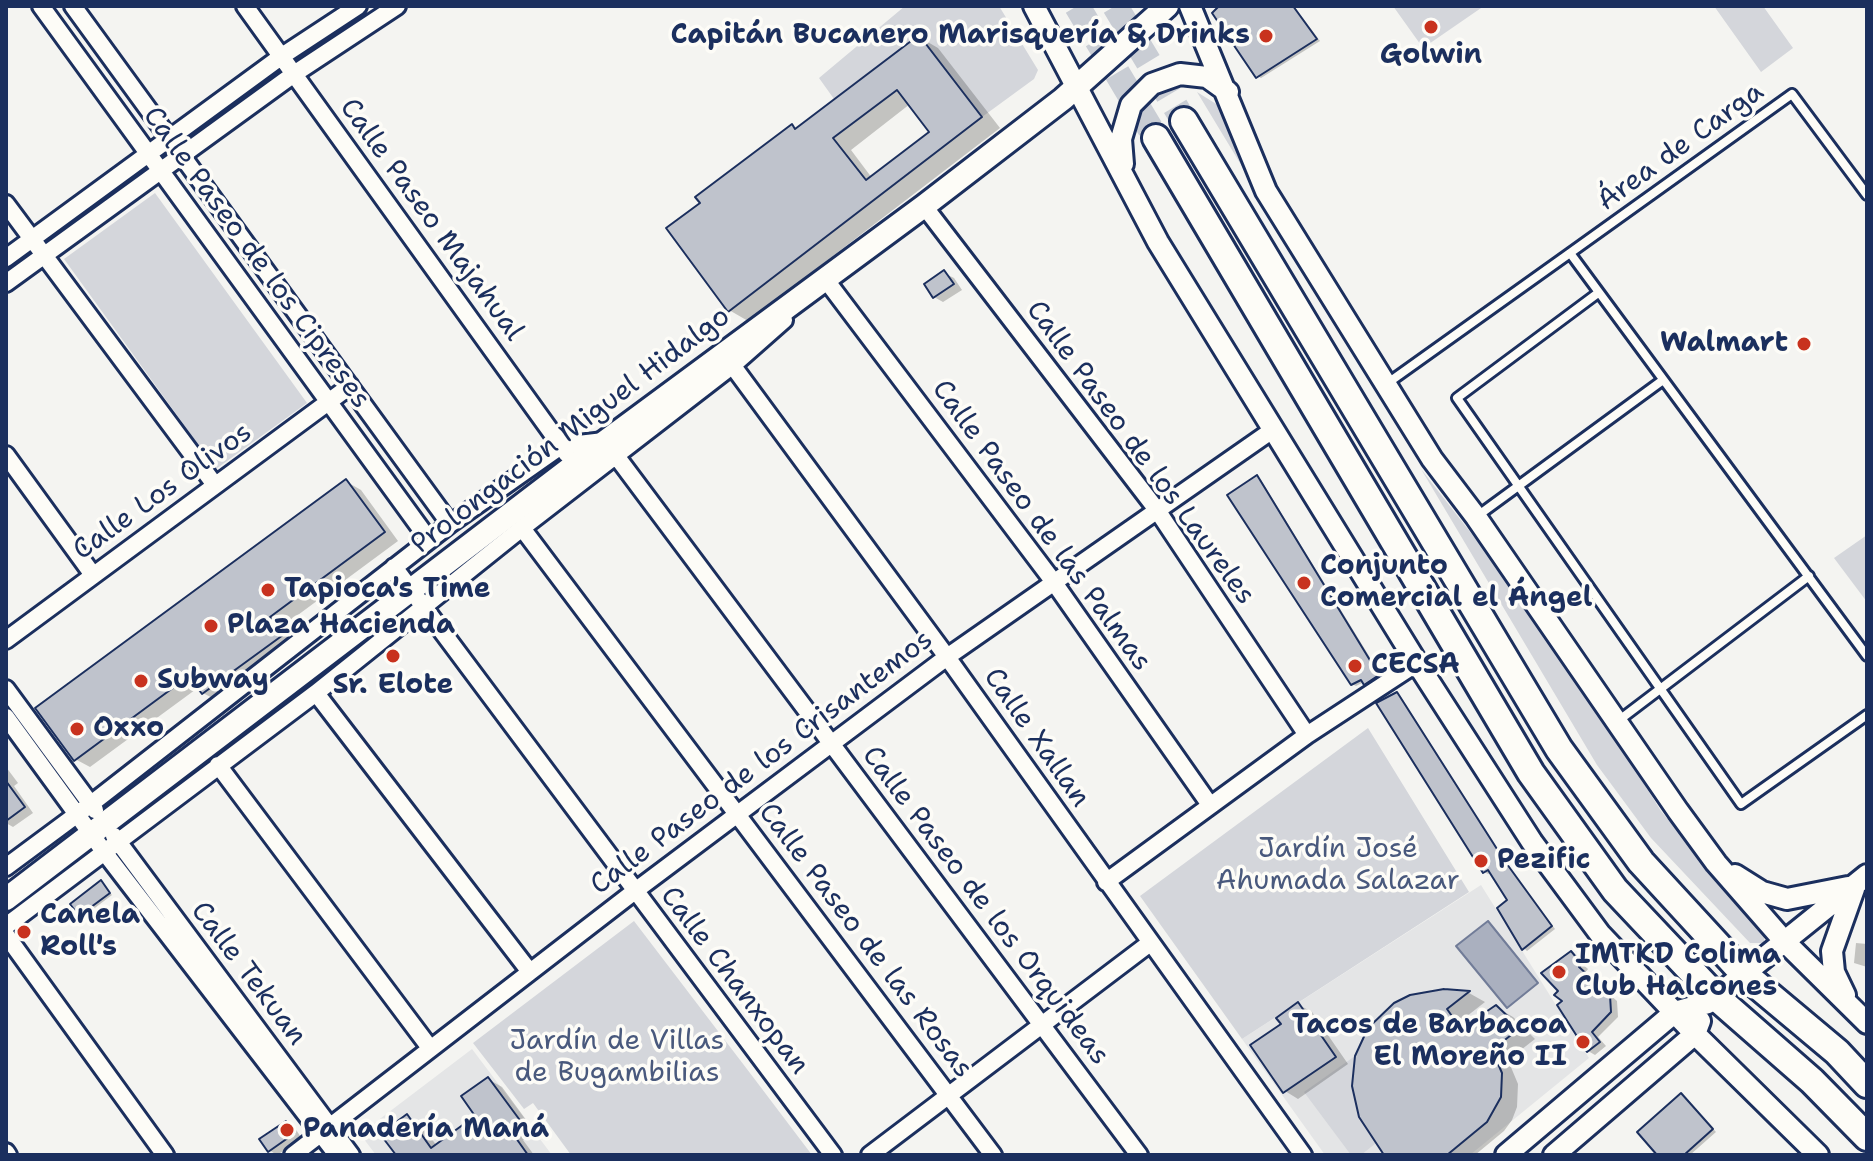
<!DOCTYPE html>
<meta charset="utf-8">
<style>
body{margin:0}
#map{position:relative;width:1873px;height:1161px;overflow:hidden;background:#f4f4f1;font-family:"Shantell Sans",sans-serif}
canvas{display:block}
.frame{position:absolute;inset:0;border:8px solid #1b2f5e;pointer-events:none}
</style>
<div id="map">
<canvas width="1873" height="1161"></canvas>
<div class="frame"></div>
</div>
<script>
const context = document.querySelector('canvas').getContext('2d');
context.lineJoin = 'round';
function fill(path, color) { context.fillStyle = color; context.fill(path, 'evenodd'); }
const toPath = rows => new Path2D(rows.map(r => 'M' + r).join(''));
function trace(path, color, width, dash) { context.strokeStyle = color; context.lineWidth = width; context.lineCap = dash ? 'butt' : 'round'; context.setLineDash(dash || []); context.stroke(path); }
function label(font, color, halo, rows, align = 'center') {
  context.font = font + ' "Shantell Sans",sans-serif'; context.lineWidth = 7; context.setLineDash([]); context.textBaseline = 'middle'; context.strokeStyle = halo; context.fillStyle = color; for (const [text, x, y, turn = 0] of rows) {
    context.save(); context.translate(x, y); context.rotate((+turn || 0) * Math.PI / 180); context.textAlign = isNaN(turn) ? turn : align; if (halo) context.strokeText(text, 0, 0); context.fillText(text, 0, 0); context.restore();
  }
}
const built = toPath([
 [1481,885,1589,1058,1470,1155,1325,1155,1242,1039],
 [472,1049,552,1155,376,1155,360,1134]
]);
const green = toPath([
 [905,6,999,6,1038,70,1034,79,982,117,919,35,834,99,819,78],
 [1393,6,1484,6,1423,48],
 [1714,6,1763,6,1793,48,1761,72],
 [1197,92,1221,107,1250,178,1249,178],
 [155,193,307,403,216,469,64,259],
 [1421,469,1549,633,1661,811,1707,867,1765,928,1764,943,1750,943,1651,838,1597,765],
 [1867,535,1867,602,1834,558],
 [1368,728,1469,892,1242,1039,1140,896],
 [634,921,753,1077,812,1155,571,1155,533,1103,524,1109,473,1043],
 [1355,1056,1352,1086,1359,1117,1376,1143,1361,1155,1351,1155,1304,1092]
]);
const water = toPath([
 [1488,921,1538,983,1507,1008,1456,946,1488,921]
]);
const shadow = toPath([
 [1222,6,1294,6,1320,41,1261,78,1257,76],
 [919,37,938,48,1000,128,748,321,729,310,703,203,792,126,797,130],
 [910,104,932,132,872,178,851,150],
 [944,273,954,278,962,290,943,302,934,297],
 [1257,478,1261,480,1382,677,1369,685,1364,682,1356,686,1352,684],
 [347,482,361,490,398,541,283,626,296,644,218,701,203,693,199,687,90,767,75,759],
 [1398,694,1401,697,1507,864,1555,929,1527,951,1524,948,1510,900,1492,872,1488,874,1484,872],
 [6,767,18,783,14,786,33,813,13,827,6,823],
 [101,883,112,895,84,916,80,914],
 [1856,943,1867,944,1867,967,1854,963],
 [1571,954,1588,969,1585,973,1617,1001,1618,1017,1598,1037,1606,1046,1595,1055,1588,1051,1565,1002],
 [1427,992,1469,993,1485,1002,1462,1020,1468,1027,1496,1007,1513,1017,1535,1039,1508,1060,1518,1084,1517,1107,1512,1120,1504,1131,1475,1155,1386,1155],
 [1299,1005,1312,1012,1348,1064,1298,1099,1285,1091],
 [488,1079,502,1087,535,1132,523,1140,534,1155,398,1155,407,1117,421,1125,437,1146,478,1116],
 [1685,1098,1716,1132,1690,1155,1660,1155],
 [286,1123,295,1128,302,1139,277,1155,269,1150]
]);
const building = toPath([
 [1219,6,1293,6,1317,39,1256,78,1212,13,1219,6],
 [919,35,982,117,728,312,666,228,700,203,695,197,792,124,795,129,919,35],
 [897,90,929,132,866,180,833,138,897,90],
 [944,270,954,284,933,298,924,284,944,270],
 [1257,475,1379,675,1364,685,1361,680,1351,685,1227,495,1257,475],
 [346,479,385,532,270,617,283,635,202,694,189,676,74,761,35,708,346,479],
 [1397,692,1504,860,1552,926,1522,950,1497,908,1507,900,1488,870,1483,873,1376,703,1397,692],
 [6,781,25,807,6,821,6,781],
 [101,880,110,893,79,916,70,904,101,880],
 [1571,951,1582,964,1579,967,1610,995,1611,1012,1592,1032,1600,1042,1587,1052,1557,1005,1562,1001,1554,995,1558,991,1541,973,1571,951],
 [1444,989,1470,991,1447,1009,1461,1029,1496,1005,1520,1028,1492,1050,1502,1073,1501,1097,1487,1122,1447,1155,1384,1155,1359,1117,1352,1086,1355,1056,1368,1028,1394,1003,1410,995,1444,989],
 [1298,1002,1336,1057,1283,1093,1250,1045,1281,1024,1276,1018,1298,1002],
 [488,1077,522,1123,511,1131,528,1155,396,1155,380,1134,407,1114,431,1148,475,1116,461,1096,488,1077],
 [1681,1093,1713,1129,1684,1155,1657,1155,1637,1132,1681,1093],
 [286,1121,295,1133,268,1152,259,1139,286,1121]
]);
const trunkTunnel = toPath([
 [1077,6,1156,138],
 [1115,6,1184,121]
]);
const service = toPath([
 [1570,253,1792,94,1867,195],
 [1598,293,1457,398,1741,804,1867,715],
 [1385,385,1570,253,1867,656],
 [1476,517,1663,380],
 [1618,721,1809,576]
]);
const minor = toPath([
 [41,6,429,540],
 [73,6,450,524],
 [245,6,567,454],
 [6,204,215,485],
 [924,206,1157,510,1307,735],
 [6,258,282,56,358,6],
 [826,280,1053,581,1210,805],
 [6,283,294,74,397,6],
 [727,358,947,657,1303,1155],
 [6,455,93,575],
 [617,457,1139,1155],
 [522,528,993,1155],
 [394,567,833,1155],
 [6,640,350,386],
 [6,689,95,810],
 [316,693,530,972],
 [6,717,105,853,337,1155],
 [218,765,430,1048],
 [114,836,351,1155],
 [6,867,91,804,450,524,561,446,604,441],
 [1106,882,1307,735,1417,663],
 [6,926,316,693,522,528,733,365,784,320],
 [6,935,165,1155],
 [6,1152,8,1155],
 [293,1155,635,891,947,657,1274,429],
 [870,1155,1150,943]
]);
const tertiary = toPath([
 [1034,6,1158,242,1417,663,1532,842,1600,934,1695,1034,1818,1155],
 [1190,6,1266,191,1432,459,1476,517,1678,811,1716,863,1785,942,1867,1023],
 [1123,164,1121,139,1131,105,1152,84,1180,74,1207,77,1228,92],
 [1735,875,1762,892,1787,899,1848,887],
 [1845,995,1834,972,1832,951,1854,889],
 [1506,1155,1675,1012,1708,1003,1867,875],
 [1554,1155,1695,1034,1700,1021]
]);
const secondary = toPath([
 [6,899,606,441,924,206,1063,99,1167,6]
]);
const trunk = toPath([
 [1184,121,1559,749,1641,862,1745,975,1837,1052,1867,1084],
 [1156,138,1531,773,1615,890,1716,997,1812,1081,1867,1137]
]);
const markers = [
 [1431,27,8,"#c8321e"],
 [1266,36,8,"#c8321e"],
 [1804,344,8,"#c8321e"],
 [1304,583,8,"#c8321e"],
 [268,590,8,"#c8321e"],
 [211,626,8,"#c8321e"],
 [393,656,8,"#c8321e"],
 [1355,666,8,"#c8321e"],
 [141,681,8,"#c8321e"],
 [77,729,8,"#c8321e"],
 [1481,861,8,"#c8321e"],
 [24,932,8,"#c8321e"],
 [1559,972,8,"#c8321e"],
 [1583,1042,8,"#c8321e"],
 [287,1130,8,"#c8321e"]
];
const poiNames = [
 ["Capitán Bucanero Marisquería & Drinks",1250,36,"right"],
 ["Golwin",1431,56,"center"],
 ["Walmart",1788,344,"right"],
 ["Conjunto",1320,567],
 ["Comercial el Ángel",1320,599],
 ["Tapioca's Time",284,590],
 ["Plaza Hacienda",227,626],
 ["CECSA",1371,666],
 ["Subway",157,681],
 ["Sr. Elote",393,686,"center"],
 ["Oxxo",93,729],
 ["Pezific",1497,861],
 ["Canela",40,916],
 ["Roll's",40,948],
 ["IMTKD Colima",1575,956],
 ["Club Halcones",1575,988],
 ["Tacos de Barbacoa",1567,1026,"right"],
 ["El Moreño II",1567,1058,"right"],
 ["Panadería Maná",303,1130]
];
const streetNames = [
 ["Área de Carga",1681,147,-36],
 ["Calle Paseo Majahual",431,220,54],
 ["Calle Paseo de los Cipreses",256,258,54],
 ["Prolongación Miguel Hidalgo",571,431,-37],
 ["Calle Paseo de los Laureles",1140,453,54],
 ["Calle Los Olivos",163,492,-36],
 ["Calle Paseo de las Palmas",1041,526,54],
 ["Calle Xallan",1036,738,55],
 ["Calle Paseo de los Crisantemos",762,763,-37],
 ["Calle Paseo de los Orquideas",985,906,53],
 ["Calle Paseo de las Rosas",865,941,53],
 ["Calle Tekuan",248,974,53],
 ["Calle Chanxopan",734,981,53]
];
const parkNames = [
 ["Jardín José",1338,850],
 ["Ahumada Salazar",1338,882],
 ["Jardín de Villas",617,1042],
 ["de Bugambilias",617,1074]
];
fill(built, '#e4e5e6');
fill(green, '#d4d6db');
fill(water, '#aab0bf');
trace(water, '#717c98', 2);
fill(shadow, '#0003');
fill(building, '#bfc3cc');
trace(building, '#1b2f5e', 2);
trace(trunkTunnel, '#c9cdd4', 26, [26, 13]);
trace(service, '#1b2f5e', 14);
trace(minor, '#1b2f5e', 22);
trace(tertiary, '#1b2f5e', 26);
trace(secondary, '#1b2f5e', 28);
trace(trunk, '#1b2f5e', 32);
trace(service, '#fdfcf7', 8);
trace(minor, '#fdfcf7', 16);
trace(tertiary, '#fdfcf7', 20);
trace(secondary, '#fdfcf7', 22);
trace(trunk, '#fdfcf7', 26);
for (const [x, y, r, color] of markers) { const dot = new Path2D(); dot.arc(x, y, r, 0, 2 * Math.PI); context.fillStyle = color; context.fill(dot); trace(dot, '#fdfcf7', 3); }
label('bold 28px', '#1b2f5e', '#fdfcf7', poiNames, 'left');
label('28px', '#1b2f5e', '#fdfcf7', streetNames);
label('28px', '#49597d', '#fdfcf7', parkNames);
</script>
